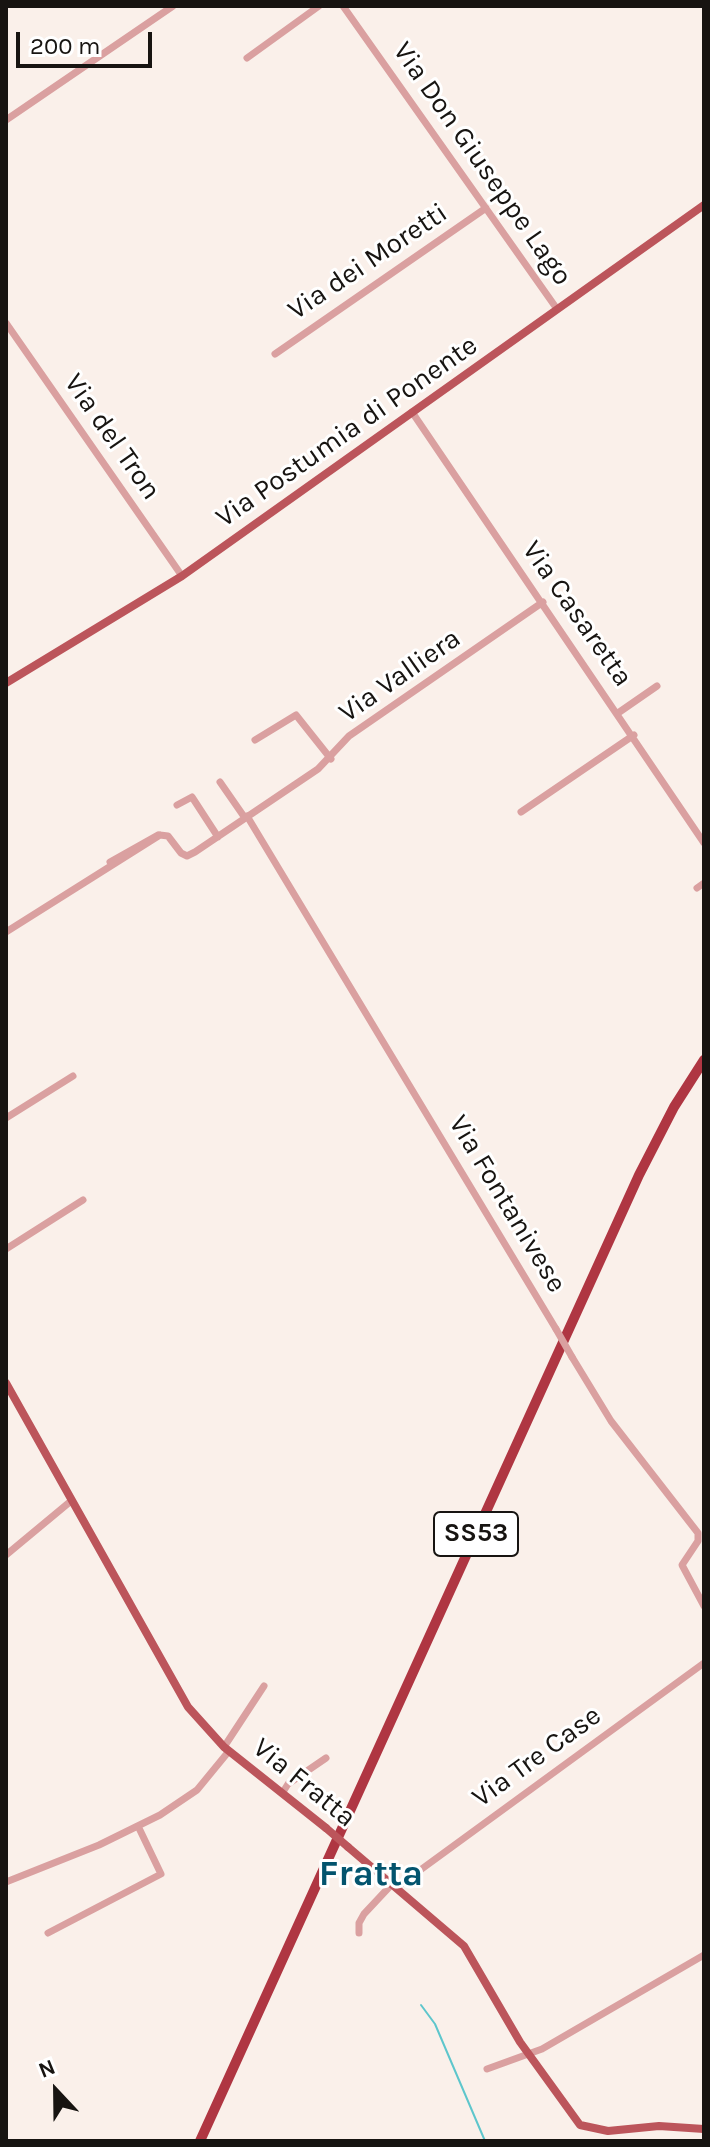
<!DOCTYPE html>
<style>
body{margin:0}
#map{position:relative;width:710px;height:2147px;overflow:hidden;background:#faf0ea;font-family:Karla,sans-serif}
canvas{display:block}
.frame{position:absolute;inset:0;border:8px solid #171411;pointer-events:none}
.north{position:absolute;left:16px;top:2051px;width:80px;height:80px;-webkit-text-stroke:6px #fff;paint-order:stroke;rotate:338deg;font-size:22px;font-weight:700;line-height:32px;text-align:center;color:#171411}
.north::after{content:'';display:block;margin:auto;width:28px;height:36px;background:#171411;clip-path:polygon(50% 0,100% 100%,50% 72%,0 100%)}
.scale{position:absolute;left:16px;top:32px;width:136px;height:36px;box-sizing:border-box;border:4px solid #171411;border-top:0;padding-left:10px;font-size:24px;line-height:28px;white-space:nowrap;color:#171411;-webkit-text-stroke:6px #fff;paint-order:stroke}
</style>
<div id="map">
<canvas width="710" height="2147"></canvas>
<div class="frame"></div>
<div class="north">N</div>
<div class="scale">200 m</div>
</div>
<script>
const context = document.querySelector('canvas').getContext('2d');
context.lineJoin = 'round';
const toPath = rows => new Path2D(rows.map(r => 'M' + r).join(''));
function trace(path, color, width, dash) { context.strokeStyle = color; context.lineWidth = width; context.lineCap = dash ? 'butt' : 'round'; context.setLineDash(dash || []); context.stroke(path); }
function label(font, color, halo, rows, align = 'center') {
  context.font = font + ' Karla,sans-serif'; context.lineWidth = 6; context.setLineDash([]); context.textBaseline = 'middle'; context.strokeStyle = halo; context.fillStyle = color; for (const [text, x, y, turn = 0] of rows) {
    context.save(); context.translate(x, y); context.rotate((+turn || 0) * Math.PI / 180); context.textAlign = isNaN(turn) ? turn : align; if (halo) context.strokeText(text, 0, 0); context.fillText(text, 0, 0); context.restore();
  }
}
const stream = toPath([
 [421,2005,435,2024,485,2141]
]);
const minor = toPath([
 [343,6,557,309],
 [247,58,319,6],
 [6,120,173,6],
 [6,323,182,576],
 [275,354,486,208],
 [412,412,704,843],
 [618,713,657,686],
 [255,740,296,715,331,759],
 [220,782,245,818],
 [177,805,192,797,218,837],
 [521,812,634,735],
 [247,816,556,1329],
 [160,835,168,836,181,853,187,856,195,852,318,769,349,736,543,602],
 [110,862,158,835],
 [697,888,704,883],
 [6,932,160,835],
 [6,1118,73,1076],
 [6,1249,83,1200],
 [572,1357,611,1421,698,1533,698,1541,682,1565,704,1606],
 [6,1555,71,1501],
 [224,1747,264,1686],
 [283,1792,288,1784,326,1758],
 [6,1882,99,1845,160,1815,197,1790,229,1751],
 [397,1887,704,1663],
 [48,1933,161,1874,138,1826],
 [359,1933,359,1923,364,1914,393,1883],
 [487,2069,542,2049,704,1955]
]);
const major = toPath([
 [6,683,182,576,704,205],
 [6,1383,188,1707,224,1747,326,1828],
 [348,1847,464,1946,520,2042,580,2125,608,2131,659,2126,704,2129]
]);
const highway = toPath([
 [200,2141,639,1175,674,1107,704,1060]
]);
const minorBridge = toPath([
 [556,1329,572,1357]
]);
const majorBridge = toPath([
 [326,1828,348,1847]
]);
const shields = [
 [476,1534,84]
];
const shieldNames = [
 ["SS53",476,1534]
];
const streetNames = [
 ["Via Don Giuseppe Lago",482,164,55],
 ["Via dei Moretti",368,262,-34],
 ["Via Postumia di Ponente",347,432,-35],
 ["Via del Tron",112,437,55],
 ["Via Casaretta",577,614,55],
 ["Via Valliera",400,676,-35],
 ["Via Fontanivese",507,1204,59],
 ["Via Tre Case",537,1757,-36],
 ["Via Fratta",304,1783,39]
];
const districtNames = [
 ["Fratta",371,1875]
];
trace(stream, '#5ec6cc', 2);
trace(minor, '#daa0a0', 7);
trace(major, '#bc555b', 8);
trace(highway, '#af3642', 10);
trace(minorBridge, '#daa0a0', 7);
trace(majorBridge, '#bc555b', 8);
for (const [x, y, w] of shields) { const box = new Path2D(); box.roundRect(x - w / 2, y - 22, w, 44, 6); context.fillStyle = '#fff'; context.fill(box); trace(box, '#171411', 2); }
label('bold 26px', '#171411', null, shieldNames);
label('28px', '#171411', '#fff', streetNames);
label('bold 36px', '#03546e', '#fff', districtNames);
</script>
